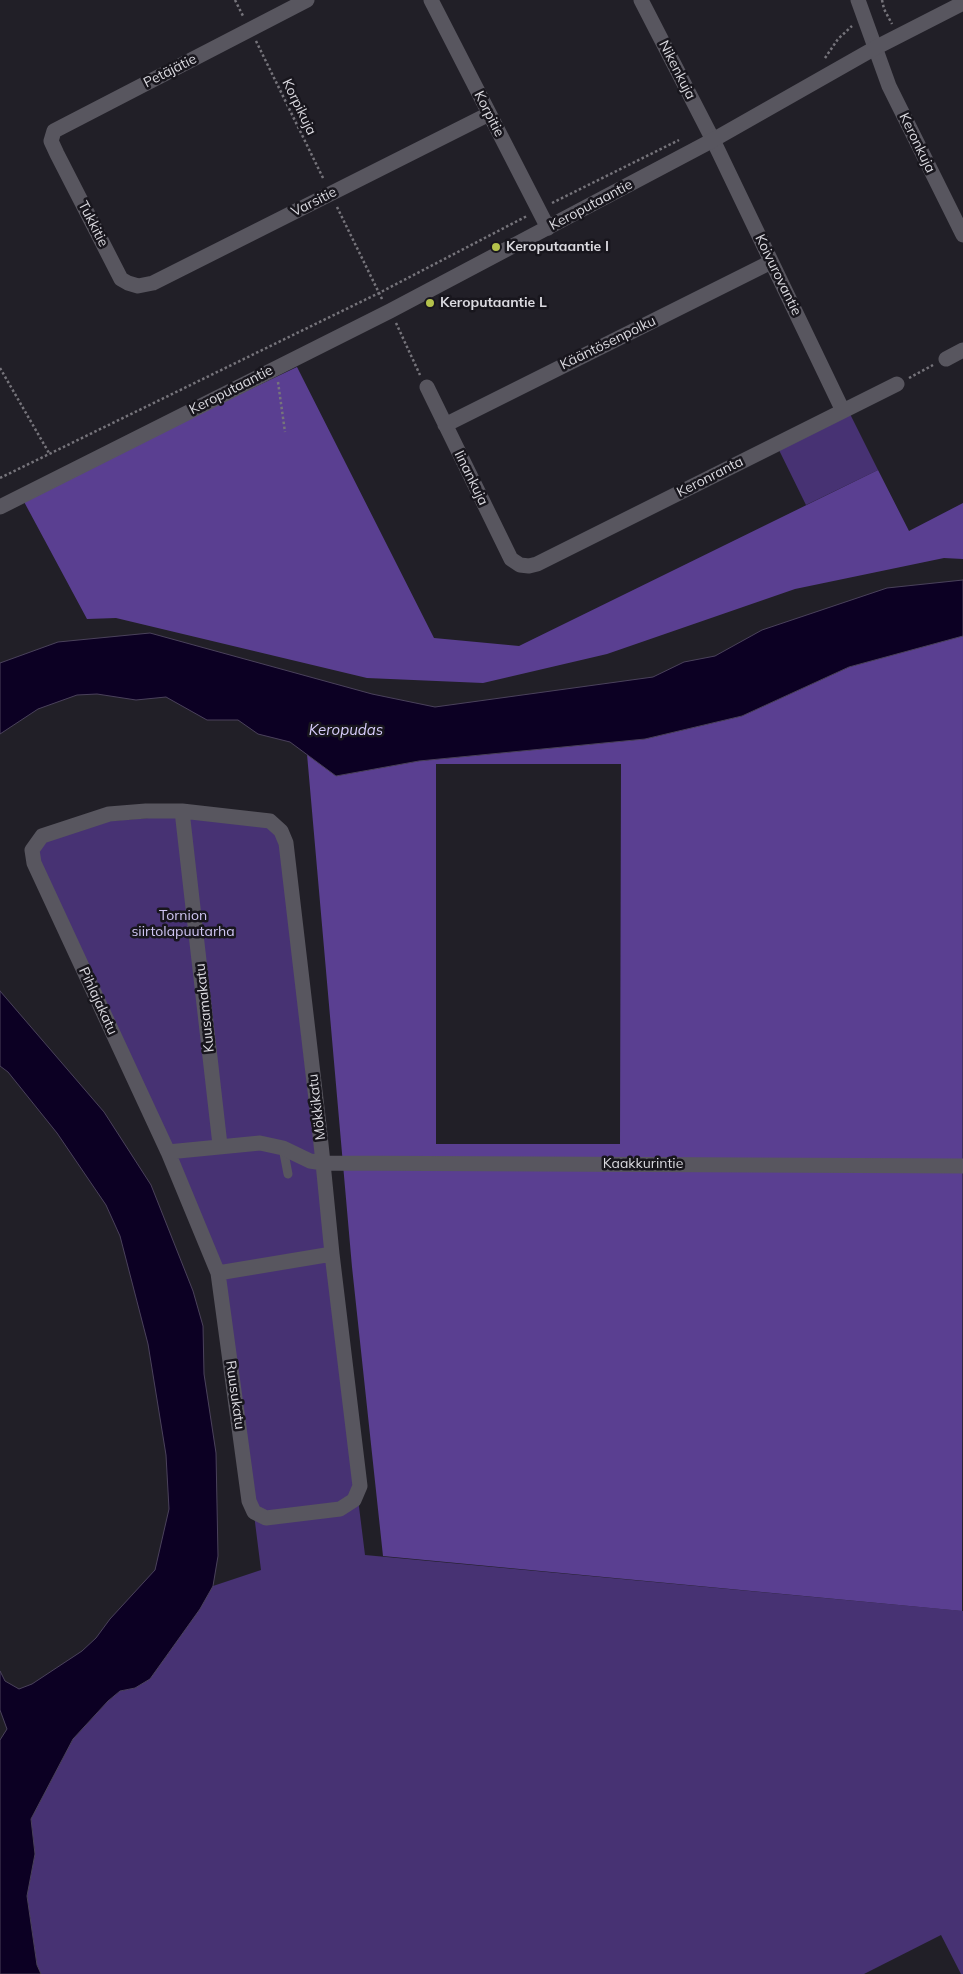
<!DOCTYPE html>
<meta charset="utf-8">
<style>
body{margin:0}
canvas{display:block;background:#211f27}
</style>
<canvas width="963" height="1974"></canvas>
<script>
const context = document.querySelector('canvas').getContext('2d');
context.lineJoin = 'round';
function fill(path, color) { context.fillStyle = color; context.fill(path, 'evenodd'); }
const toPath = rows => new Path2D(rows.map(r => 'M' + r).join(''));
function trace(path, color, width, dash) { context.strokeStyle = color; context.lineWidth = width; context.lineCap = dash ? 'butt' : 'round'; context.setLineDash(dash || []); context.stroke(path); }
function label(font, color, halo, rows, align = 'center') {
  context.font = font + ' Mulish,sans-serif'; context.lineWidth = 5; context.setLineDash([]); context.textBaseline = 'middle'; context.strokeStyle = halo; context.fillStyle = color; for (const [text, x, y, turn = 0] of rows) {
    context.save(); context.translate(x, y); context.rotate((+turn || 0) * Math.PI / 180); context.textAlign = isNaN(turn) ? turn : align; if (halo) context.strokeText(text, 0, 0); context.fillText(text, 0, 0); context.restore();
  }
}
const green = toPath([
 [849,412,878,470,806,505,778,448],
 [175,816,267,826,276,834,280,844,317,1170,365,1555,963,1611,963,1974,961,1974,941,1935,864,1974,41,1974,37,1965,27,1896,35,1854,31,1819,73,1739,108,1701,120,1691,135,1688,165,1658,213,1586,261,1570,224,1275,38,862,38,851,47,841,109,821]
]);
const forest = toPath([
 [297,367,434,638,519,646,878,470,909,531,963,503,963,559,944,558,795,589,607,654,483,683,367,678,116,618,87,619,22,498],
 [959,636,963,636,962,1611,383,1556,352,1267,307,754,336,776,419,761,645,739,742,716,849,667],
 [436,764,621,764,620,1144,436,1144]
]);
const water = toPath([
 [963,580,963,636,849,667,742,716,645,739,419,761,336,776,290,742,258,734,238,720,207,720,166,697,136,700,97,694,77,695,38,709,0,734,0,663,58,642,150,633,372,694,435,707,653,677,684,662,715,656,762,630,887,588,963,580],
 [0,991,104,1112,151,1185,193,1291,203,1326,204,1374,216,1453,218,1556,213,1586,200,1609,150,1679,135,1688,120,1691,108,1701,73,1739,31,1819,35,1854,27,1896,37,1965,41,1974,0,1974,0,1740,7,1729,0,1710,0,1671,5,1681,19,1689,32,1684,82,1651,96,1638,110,1619,155,1570,169,1509,166,1455,148,1344,120,1236,106,1205,57,1133,8,1072,0,1066,0,991]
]);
const path = toPath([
 [235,0,243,16],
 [882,0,884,9,892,24],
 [256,41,324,180],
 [825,58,838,39,852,26],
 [552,203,679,140],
 [337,207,382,299],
 [396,323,420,375],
 [0,368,49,453],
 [909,378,933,365],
 [278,382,285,432],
 [0,478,379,293,527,216]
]);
const service = toPath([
 [283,1148,288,1174]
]);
const minor = toPath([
 [307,0,54,131,51,141,57,154,121,279,128,283,138,286,153,283,489,114],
 [431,0,548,228],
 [641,0,713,140,843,411],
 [858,0,889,86,963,235],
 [946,359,963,350],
 [427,387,511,559,520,565,529,566,537,564,897,384],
 [445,425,771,262],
 [182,811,220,1145],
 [168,1152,218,1273],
 [332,1254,218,1273,249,1501,254,1512,266,1518,340,1509,354,1500,360,1486,332,1254,323,1163,319,1125,286,843,281,831,270,821,182,811,146,811,109,814,42,836,32,850,34,863,168,1152,260,1143,283,1148,310,1161,323,1163,963,1166]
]);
const tertiary = toPath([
 [0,507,390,311,713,140,875,48,963,3]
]);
const markers = [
 [496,247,5,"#b4c24b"],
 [430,303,5,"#b4c24b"]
];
const streetNames = [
 ["Nikenkuja",677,70,63],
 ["Petäjätie",170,71,-27],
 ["Korpikuja",299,107,64],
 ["Korpitie",489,114,63],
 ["Keronkuja",917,143,64],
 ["Varsitie",314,202,-27],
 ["Keroputaantie",591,205,-28],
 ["Tukkitie",93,224,63],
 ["Koivurovantie",778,275,64],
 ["Kääntösenpolku",608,343,-26],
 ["Keroputaantie",231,390,-27],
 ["Keronranta",710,477,-27],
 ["Iinankuja",471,478,64],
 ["Pihlajakatu",98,1001,65],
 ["Kuusamakatu",205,1008,-96],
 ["Mökkikatu",317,1107,-97],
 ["Kaakkurintie",643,1164],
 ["Ruusukatu",235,1395,82]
];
const poiNames = [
 ["Keroputaantie I",506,247],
 ["Keroputaantie L",440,303]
];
const parkNames = [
 ["Tornion",183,916],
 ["siirtolapuutarha",183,932]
];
const waterNames = [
 ["Keropudas",346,730]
];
fill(green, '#473273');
fill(forest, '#5a3f91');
fill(water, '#0c0023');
trace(water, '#4a415b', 1);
trace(path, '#76747b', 2.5, [2.5, 2.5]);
trace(service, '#58565f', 9);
trace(minor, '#58565f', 15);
trace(tertiary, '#58565f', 15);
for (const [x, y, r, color] of markers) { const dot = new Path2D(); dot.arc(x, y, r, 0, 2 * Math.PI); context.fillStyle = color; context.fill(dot); trace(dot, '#18161d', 2); }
label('14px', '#dad9df', '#18161d', streetNames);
label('bold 14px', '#dad9df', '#18161d', poiNames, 'left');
label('14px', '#d0c6f3', '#18161d', parkNames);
label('italic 15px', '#d7ccfa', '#18161d', waterNames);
</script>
